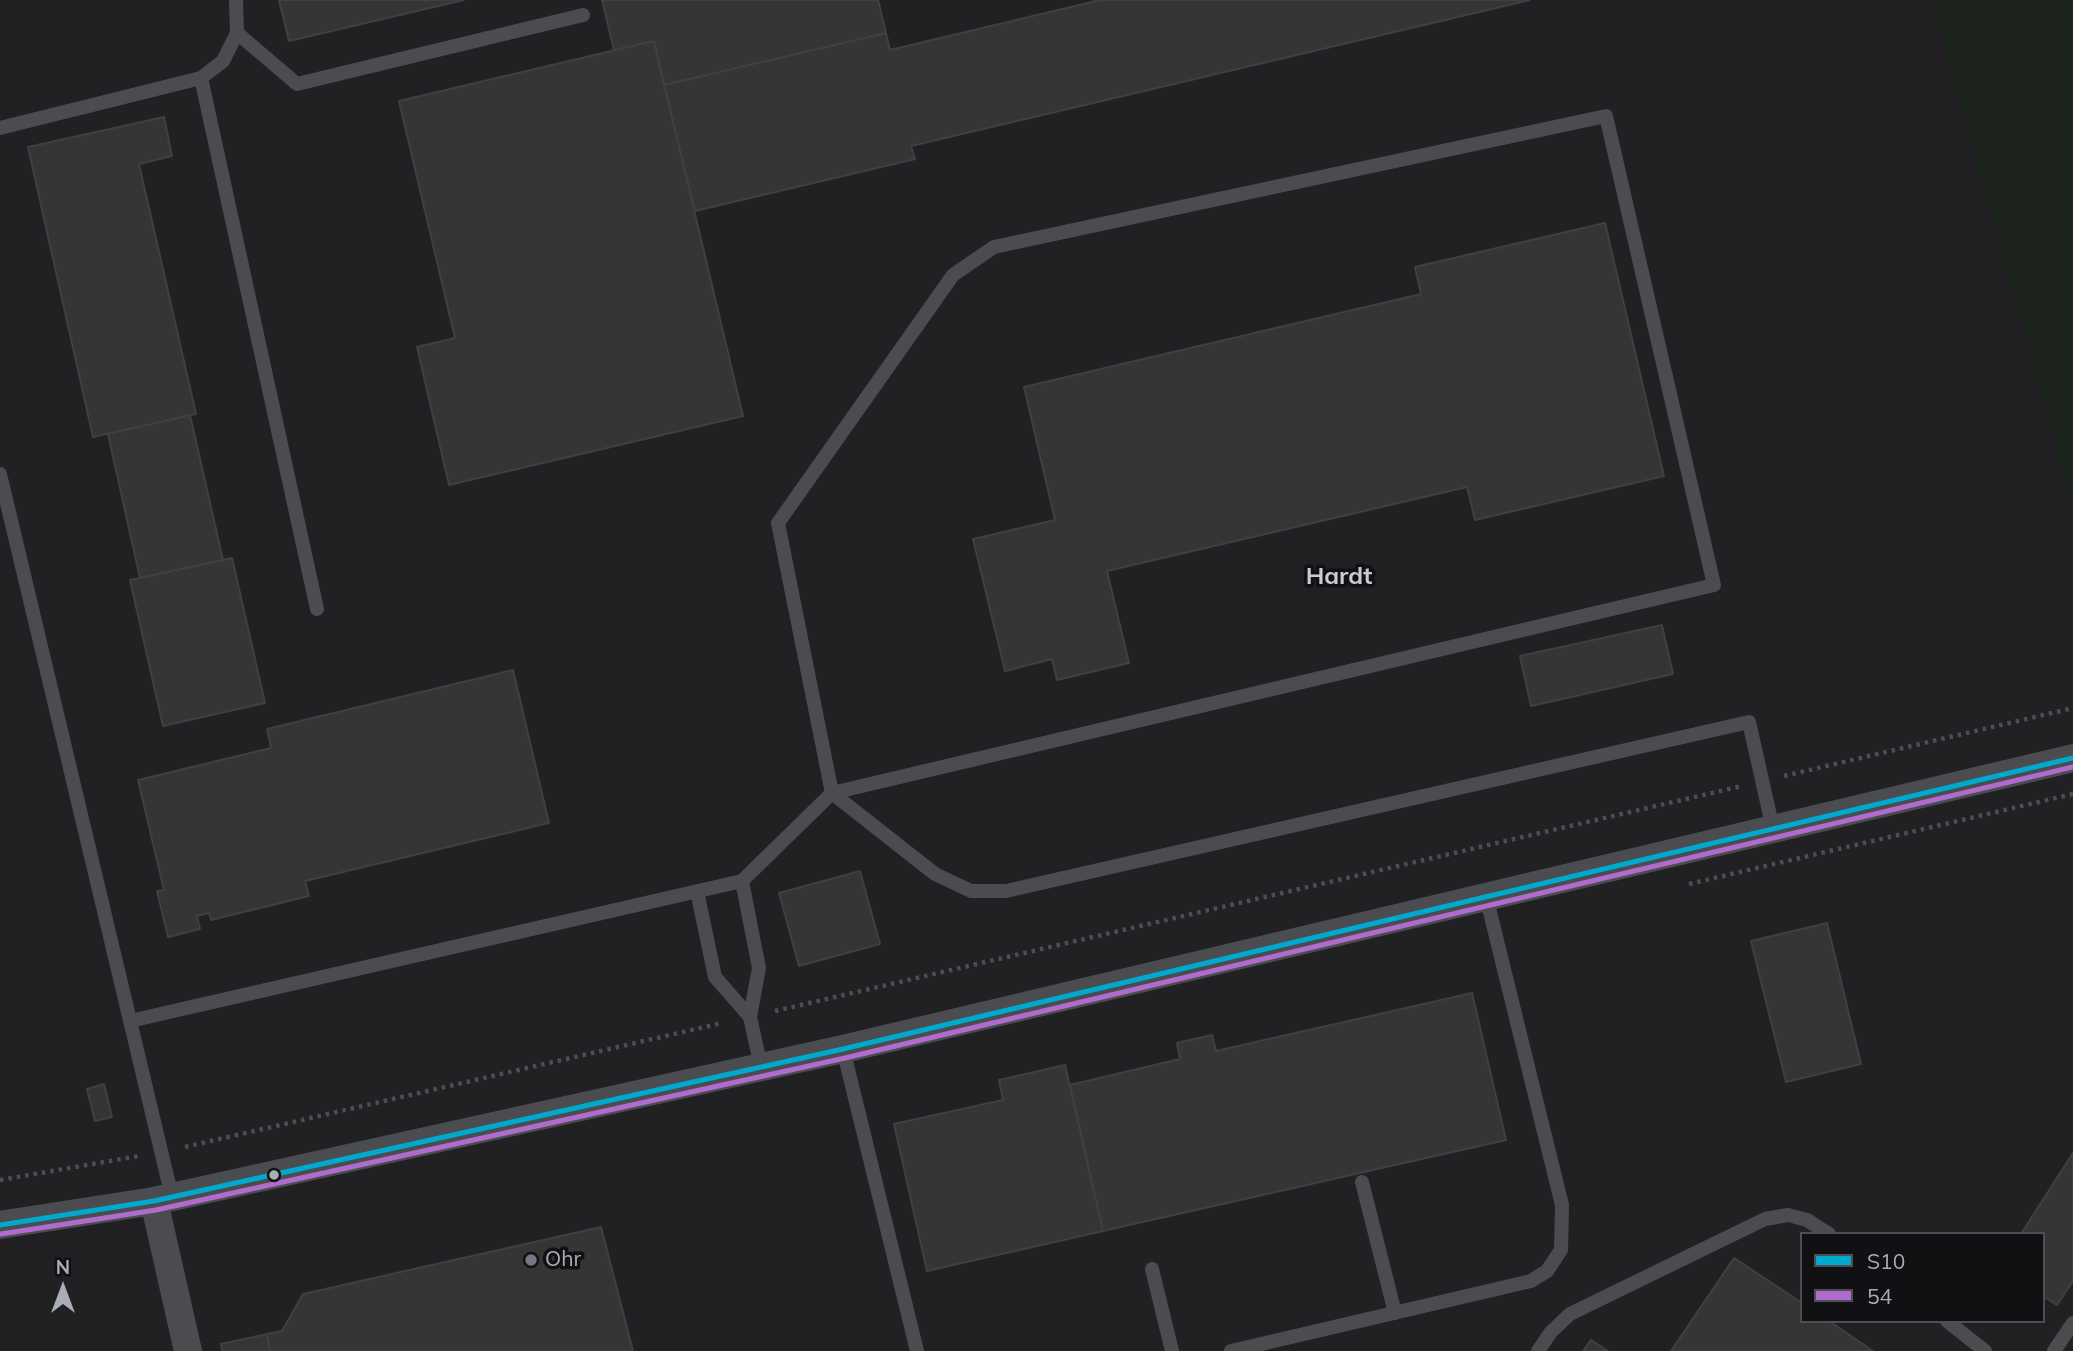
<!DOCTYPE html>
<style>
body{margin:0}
#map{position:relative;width:2073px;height:1351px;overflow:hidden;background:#171717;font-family:Mulish,sans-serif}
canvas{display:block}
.legend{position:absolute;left:1800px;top:1232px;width:245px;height:91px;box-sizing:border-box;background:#111113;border:2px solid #4d4f55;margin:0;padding:9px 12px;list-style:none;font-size:21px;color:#a8adb8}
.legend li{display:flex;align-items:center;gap:14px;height:35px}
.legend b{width:35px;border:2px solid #4d4f55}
.north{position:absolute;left:28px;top:1253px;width:70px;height:70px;-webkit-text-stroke:5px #111113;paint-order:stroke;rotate:0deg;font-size:19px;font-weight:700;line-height:28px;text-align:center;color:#a8adb8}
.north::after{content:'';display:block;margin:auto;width:24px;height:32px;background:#a8adb8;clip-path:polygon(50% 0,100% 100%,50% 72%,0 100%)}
</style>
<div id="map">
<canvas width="2073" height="1351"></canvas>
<ul class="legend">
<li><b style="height:9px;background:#00a9ce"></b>S10</li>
<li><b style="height:9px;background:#b06ccc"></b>54</li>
</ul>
<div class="north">N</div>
</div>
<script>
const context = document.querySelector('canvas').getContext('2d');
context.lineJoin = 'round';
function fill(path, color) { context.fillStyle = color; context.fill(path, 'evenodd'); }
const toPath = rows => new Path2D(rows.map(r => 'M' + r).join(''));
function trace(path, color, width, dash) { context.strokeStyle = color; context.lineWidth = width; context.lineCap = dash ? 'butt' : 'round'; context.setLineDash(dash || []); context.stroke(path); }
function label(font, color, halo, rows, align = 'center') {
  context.font = font + ' Mulish,sans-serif'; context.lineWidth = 7; context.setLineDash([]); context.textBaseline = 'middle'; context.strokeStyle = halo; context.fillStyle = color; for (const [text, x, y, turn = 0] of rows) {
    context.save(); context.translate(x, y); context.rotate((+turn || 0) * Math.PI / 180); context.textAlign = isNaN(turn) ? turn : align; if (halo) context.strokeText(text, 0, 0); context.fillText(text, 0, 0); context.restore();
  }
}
const built = toPath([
 [0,0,1931,0,2073,508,2073,1351,0,1351],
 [1802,1234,2043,1234,2043,1321,1802,1321]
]);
const green = toPath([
 [1931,0,2073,0,2073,508]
]);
const building = toPath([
 [279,0,464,0,289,41,279,0],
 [602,0,878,0,886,33,664,85,654,41,614,50,602,0],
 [1100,0,1530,0,911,146,915,159,695,211,664,85,886,33,890,50,1100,0],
 [654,41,743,416,449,485,417,347,455,338,399,101,654,41],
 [164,117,172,156,139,164,196,414,93,437,28,147,164,117],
 [1605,223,1664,476,1475,520,1467,487,1107,571,1129,663,1057,680,1052,659,1005,671,973,539,1055,520,1024,387,1421,294,1415,267,1605,223],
 [190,415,223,560,140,578,108,434,190,415],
 [232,558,265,703,163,726,130,580,232,558],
 [1662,625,1673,674,1531,706,1520,656,1662,625],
 [513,670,549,823,305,881,309,896,211,920,209,913,197,916,200,929,168,937,157,891,164,890,138,780,271,748,267,729,513,670],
 [860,871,880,944,799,966,779,893,860,871],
 [1827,923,1861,1064,1786,1082,1751,941,1827,923],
 [1472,993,1506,1140,1103,1231,1070,1085,1180,1059,1177,1043,1212,1035,1216,1051,1472,993],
 [1065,1065,1103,1231,927,1271,894,1124,1003,1100,999,1080,1065,1065],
 [104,1084,112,1117,95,1121,87,1089,104,1084],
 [2073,1153,2073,1281,2057,1305,2043,1296,2043,1234,2021,1234,2073,1153],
 [601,1227,633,1351,270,1351,267,1334,282,1331,303,1294,601,1227],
 [1734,1258,1802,1303,1802,1321,1829,1321,1873,1351,1671,1351,1734,1258],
 [267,1334,270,1351,222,1351,221,1344,267,1334],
 [1591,1340,1608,1351,1583,1351,1591,1340]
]);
const path = toPath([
 [1784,776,2073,708],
 [1689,884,2073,794],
 [775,1011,1742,786],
 [185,1147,722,1023],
 [0,1180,139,1156]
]);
const lane = toPath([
 [237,33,297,84,583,15],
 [201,78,317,609],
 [0,128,201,78,223,61,237,33,236,0],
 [0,474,172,1197],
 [832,793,935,874,971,891,1006,891,1749,722,1773,829],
 [742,881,759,968,750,1017,761,1067],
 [697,891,715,977,750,1017],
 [130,1021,742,881,832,793,778,523,953,275,994,247,1606,116,1714,585,832,793],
 [843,1049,917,1351],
 [1362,1182,1395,1313],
 [1152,1269,1172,1351],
 [1947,1321,1985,1351],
 [1231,1351,1531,1281,1547,1271,1561,1250,1562,1205,1486,896],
 [1538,1351,1551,1332,1570,1314,1765,1219,1788,1215,1807,1220,1829,1234],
 [2054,1351,2073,1323]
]);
const street = toPath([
 [154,1201,188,1351],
 [0,1225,154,1201,843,1049,2073,758]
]);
const bus1 = toPath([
 [0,1225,154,1201,843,1049,2073,758]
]);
const bus2 = toPath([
 [1,1234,156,1210,845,1058,2073,767]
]);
const markers = [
 [274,1175,6,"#a8adb8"],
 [531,1260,7,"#757880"]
];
const poiNames = [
 ["Ohr",545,1260]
];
const quarterNames = [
 ["Hardt",1339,577]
];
fill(built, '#212123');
fill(green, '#1d241e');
fill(building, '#353536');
trace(building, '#3f4043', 2);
trace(path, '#4d4e52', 4.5, [3.5, 5]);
trace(lane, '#4b4c50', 14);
trace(street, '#4b4c50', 28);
trace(bus1, '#00a9ce', 5);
trace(bus2, '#b06ccc', 5);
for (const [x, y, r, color] of markers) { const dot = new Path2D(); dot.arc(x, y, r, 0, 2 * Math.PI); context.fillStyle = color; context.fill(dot); trace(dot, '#111113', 2.5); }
label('21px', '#a8adb8', '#111113', poiNames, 'left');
label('bold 24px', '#c9ccd4', '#111113', quarterNames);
</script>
